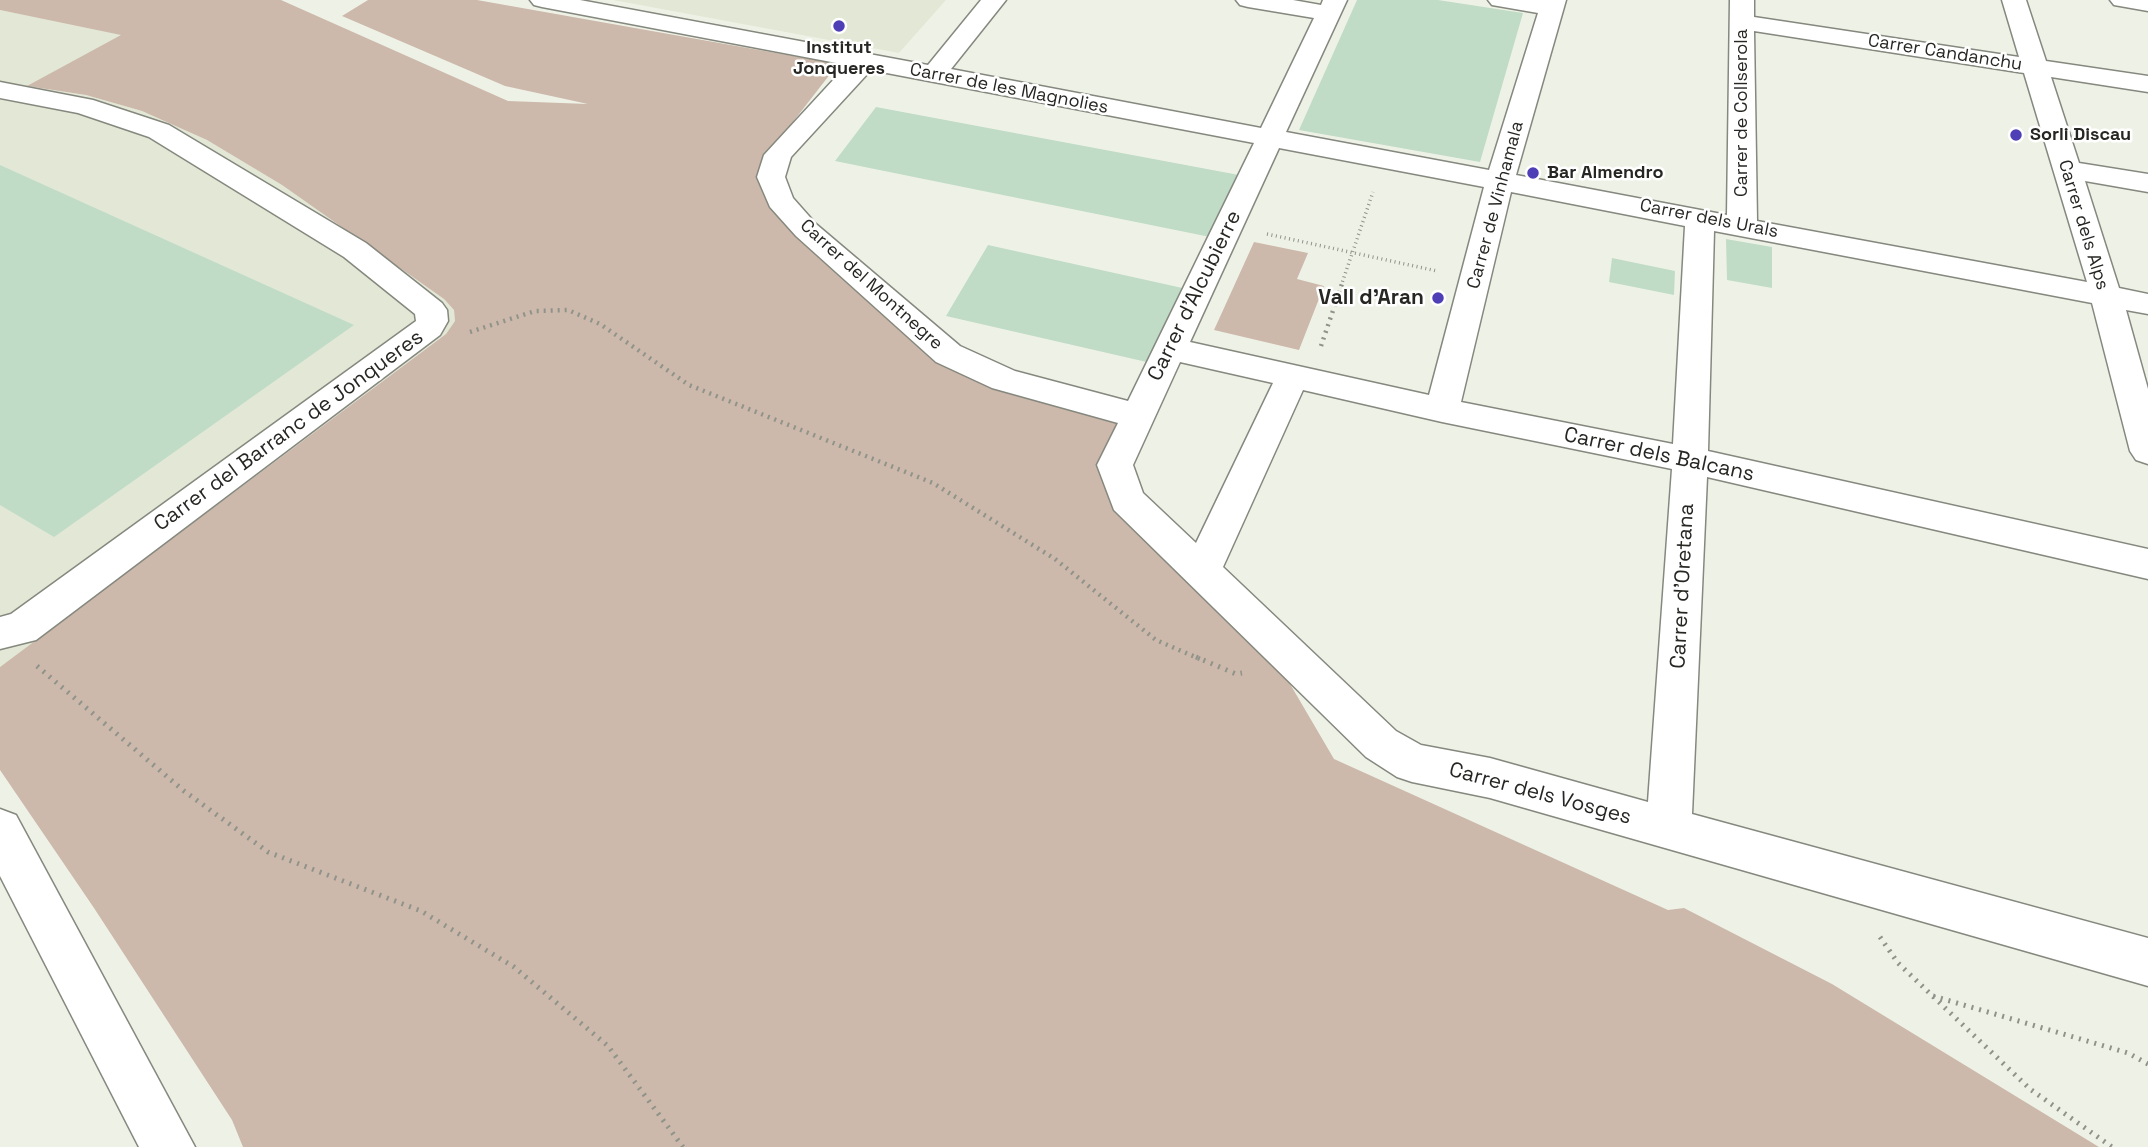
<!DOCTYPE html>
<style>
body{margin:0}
canvas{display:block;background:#eef2e6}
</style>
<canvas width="2148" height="1147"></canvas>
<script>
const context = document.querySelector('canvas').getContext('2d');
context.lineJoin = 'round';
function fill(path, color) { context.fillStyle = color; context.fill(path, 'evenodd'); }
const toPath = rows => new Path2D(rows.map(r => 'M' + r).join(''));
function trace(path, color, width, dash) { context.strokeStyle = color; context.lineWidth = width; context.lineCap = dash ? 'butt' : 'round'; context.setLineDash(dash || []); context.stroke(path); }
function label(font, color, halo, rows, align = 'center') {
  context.font = font + ' "Space Grotesk",sans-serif'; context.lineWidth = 5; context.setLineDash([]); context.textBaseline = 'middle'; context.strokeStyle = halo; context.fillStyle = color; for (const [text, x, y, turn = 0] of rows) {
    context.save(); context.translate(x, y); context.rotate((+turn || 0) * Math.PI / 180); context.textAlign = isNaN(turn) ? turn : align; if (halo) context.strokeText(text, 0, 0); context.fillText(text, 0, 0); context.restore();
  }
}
const built = toPath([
 [613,0,946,0,899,53],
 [0,10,123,35,28,86,86,95,142,111,207,140,282,185,444,299,454,310,455,321,446,334,0,667]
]);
const green = toPath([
 [0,0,281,0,508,101,588,104,505,86,342,16,368,0,477,0,838,64,768,154,761,178,765,198,797,236,1019,395,1120,424,1103,463,1276,660,1334,759,1668,910,1684,908,1832,984,2099,1147,243,1147,232,1120,94,908,0,770,0,667,446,334,455,321,454,310,444,299,282,185,207,140,142,111,86,95,27,86,121,35,0,10],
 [1254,242,1308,253,1297,279,1324,286,1299,350,1214,330]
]);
const building = toPath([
 [1357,0,1438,0,1523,13,1480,162,1299,130],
 [876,107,1239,175,1210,237,835,161],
 [0,165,354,325,54,537,0,505],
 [1726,239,1772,247,1772,288,1727,280],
 [988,245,1187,289,1151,363,946,316],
 [1612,258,1675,271,1674,295,1609,282]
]);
const pathFar2 = toPath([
 [1267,234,1437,271],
 [1341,286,1373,192]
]);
const pathFar1 = toPath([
 [470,332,535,311,568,310,600,324,689,385,933,483,1055,559,1156,640,1200,659],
 [1321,346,1342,284]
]);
const path = toPath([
 [1196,657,1236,674,1242,673],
 [37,666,184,791,268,852,421,911,514,967,608,1046,683,1147],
 [1880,937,1898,963,2030,1089,2112,1147],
 [1933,996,2128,1053,2148,1064]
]);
const minor = toPath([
 [530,0,580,0,928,65,981,0,1006,0,951,69,1261,128,1314,18,1248,7,1240,5,1236,0,1293,0,1321,5,1323,0,1347,0,1286,132,1489,170,1538,13,1492,5,1488,0,1566,0,1516,175,1727,215,1730,0,1754,0,1754,17,2019,57,2002,0,2026,0,2046,61,2148,76,2148,92,2051,77,2079,163,2148,174,2148,192,2085,181,2119,288,2148,294,2148,314,2126,310,2148,389,2148,464,2136,460,2130,451,2092,303,1714,231,1708,451,2148,549,2148,579,1707,477,1692,814,2148,938,2148,986,1490,798,1412,782,1397,777,1366,757,1114,510,1097,465,1118,423,992,388,936,362,796,236,770,207,757,177,764,155,847,65,542,7,534,5,530,0],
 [1754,31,2024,73,2087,282,1757,221,1754,31],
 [871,70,1254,143,1128,401,1015,371,960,346,816,224,793,198,785,177,791,157,871,70],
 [1279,148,1484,187,1429,395,1190,342,1279,148],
 [1511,192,1685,226,1673,444,1461,402,1511,192],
 [1180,362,1273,383,1196,543,1143,493,1133,465,1180,362],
 [1303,390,1442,422,1672,469,1648,802,1490,758,1421,745,1396,731,1223,567,1303,390],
 [2110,0,2148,0,2148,11,2114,5,2110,0],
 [0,82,93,100,169,125,366,243,442,303,447,310,448,321,440,335,36,640,0,649,0,617,11,614,416,321,415,314,344,257,149,137,78,113,0,98,0,82]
]);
const tertiary = toPath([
 [0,809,16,815,195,1147,139,1147,0,876,0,809]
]);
const markers = [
 [839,26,7,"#4e3fb6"],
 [2016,135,7,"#4e3fb6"],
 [1533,173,7,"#4e3fb6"],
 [1438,298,7,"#4e3fb6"]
];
const farPoinames = [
 ["Institut",839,48,"center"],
 ["Jonqueres",839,69,"center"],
 ["Sorli Discau",2030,135],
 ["Bar Almendro",1547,173]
];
const farStreetnames = [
 ["Carrer Candanchu",1945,53,9],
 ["Carrer de les Magnolies",1009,89,11],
 ["Carrer de Collserola",1742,113,-90],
 ["Carrer de Vinhamala",1496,205,-75],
 ["Carrer dels Urals",1709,219,11],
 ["Carrer dels Alps",2083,225,73],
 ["Carrer del Montnegre",871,285,42]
];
const streetNames = [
 ["Carrer d'Alcubierre",1195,296,-64],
 ["Carrer del Barranc de Jonqueres",289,431,-36],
 ["Carrer dels Balcans",1659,455,12],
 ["Carrer d'Oretana",1683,586,-87],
 ["Carrer dels Vosges",1540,794,15]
];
const poiNames = [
 ["Vall d'Aran",1424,298]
];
fill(built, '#e2e8d5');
fill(green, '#cdb9ab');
fill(building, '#c0dcc7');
trace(minor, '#85887e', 3);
trace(tertiary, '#85887e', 3);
trace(pathFar2, '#90938a', 3.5, [1, 3.5]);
trace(pathFar1, '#90938a', 4.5, [2, 5]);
trace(path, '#90938a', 5, [2, 6]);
fill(minor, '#fff');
fill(tertiary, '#fff');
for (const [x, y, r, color] of markers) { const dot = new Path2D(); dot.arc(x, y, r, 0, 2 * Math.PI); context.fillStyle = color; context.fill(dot); trace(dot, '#fff', 2.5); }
label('bold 18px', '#262723', '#fff', farPoinames, 'left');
label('18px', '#262723', '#fff', farStreetnames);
label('21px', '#262723', '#fff', streetNames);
label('bold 21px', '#262723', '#fff', poiNames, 'right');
</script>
